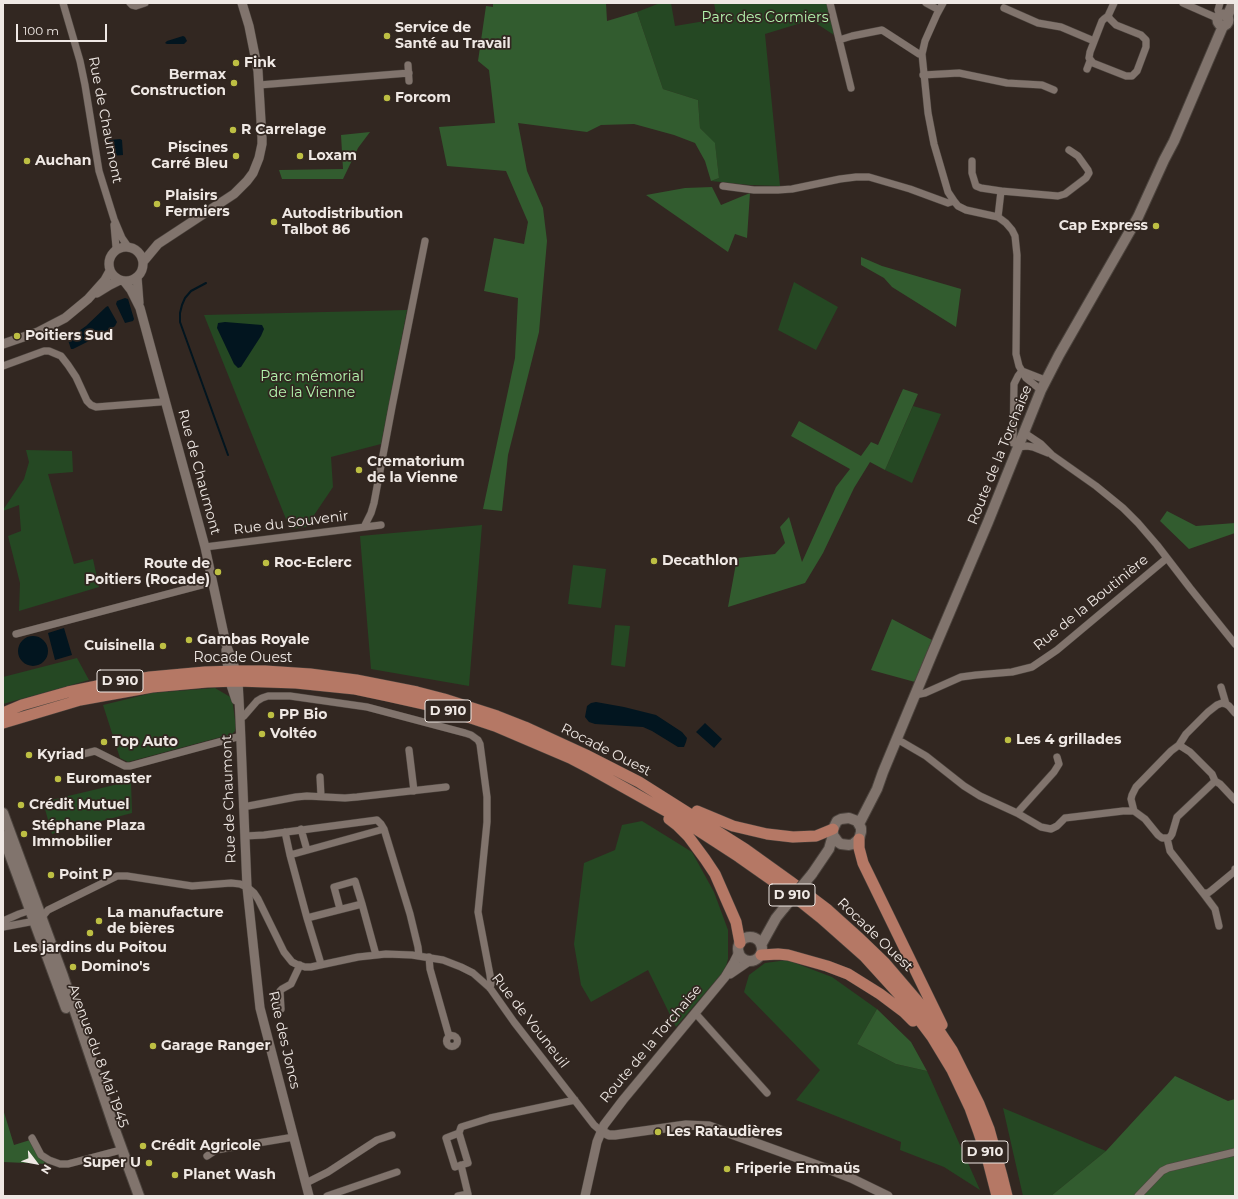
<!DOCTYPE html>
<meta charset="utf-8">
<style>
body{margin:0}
#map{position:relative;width:1238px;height:1199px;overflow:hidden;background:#322721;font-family:Montserrat,sans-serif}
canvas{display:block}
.frame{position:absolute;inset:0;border:4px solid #efe8e4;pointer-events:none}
.north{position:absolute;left:16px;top:1143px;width:40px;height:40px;-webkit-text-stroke:3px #322721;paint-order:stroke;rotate:122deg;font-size:11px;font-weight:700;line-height:16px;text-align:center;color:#efe8e4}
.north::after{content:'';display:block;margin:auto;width:14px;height:18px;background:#efe8e4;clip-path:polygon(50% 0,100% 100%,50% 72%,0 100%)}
.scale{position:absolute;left:16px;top:24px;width:91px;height:18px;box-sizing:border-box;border:2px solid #efe8e4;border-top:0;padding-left:5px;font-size:12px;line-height:14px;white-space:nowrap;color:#efe8e4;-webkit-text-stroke:3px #322721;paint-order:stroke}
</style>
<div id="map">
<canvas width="1238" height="1199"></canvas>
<div class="frame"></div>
<div class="north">N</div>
<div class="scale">100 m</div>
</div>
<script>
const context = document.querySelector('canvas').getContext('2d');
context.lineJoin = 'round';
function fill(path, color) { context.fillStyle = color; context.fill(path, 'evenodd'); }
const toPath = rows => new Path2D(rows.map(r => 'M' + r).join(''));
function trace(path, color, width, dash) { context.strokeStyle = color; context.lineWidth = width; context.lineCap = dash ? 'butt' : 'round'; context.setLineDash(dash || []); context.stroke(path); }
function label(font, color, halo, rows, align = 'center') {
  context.font = font + ' Montserrat,sans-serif'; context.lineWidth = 3.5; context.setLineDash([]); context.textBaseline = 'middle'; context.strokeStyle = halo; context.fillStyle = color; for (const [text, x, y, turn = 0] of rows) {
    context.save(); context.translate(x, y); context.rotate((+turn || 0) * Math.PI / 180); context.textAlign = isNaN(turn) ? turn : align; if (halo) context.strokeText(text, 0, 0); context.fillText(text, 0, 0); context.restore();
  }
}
const green = toPath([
 [660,3,671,3,675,26,717,19,714,3,827,3,834,35,811,20,765,34,780,186,750,185,711,181,719,178,715,144,700,128,698,100,663,89,637,12],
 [794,282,838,307,816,350,778,330],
 [407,310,381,444,331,457,333,487,306,527,290,529,204,315],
 [913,406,941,414,912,483,885,470],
 [26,450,72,451,73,472,48,474,74,564,93,559,99,587,19,611,20,583,8,536,21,531,19,505,3,511,3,510,24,479,29,462],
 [482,525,469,686,371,669,360,536],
 [573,565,606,569,601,608,568,604],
 [615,625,630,626,625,667,611,665],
 [77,658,89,680,3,704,3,677],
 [215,688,232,698,236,727,235,731,232,734,128,762,120,758,103,705,152,693],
 [131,781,132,813,52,834,43,802],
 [642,821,692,852,714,892,728,930,728,959,726,966,722,973,676,1027,648,970,591,1002,581,985,574,944,584,863,615,850,622,825],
 [787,960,832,977,877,1009,857,1044,896,1064,927,1071,980,1190,944,1167,900,1150,901,1142,796,1100,820,1070,744,992,749,975,765,963],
 [1003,1108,1106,1151,1051,1196,1023,1196]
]);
const forest = toPath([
 [493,3,606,3,607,21,637,12,663,89,698,100,700,128,715,143,719,178,711,181,705,161,695,143,674,135,634,124,601,125,587,132,518,123,527,171,543,208,547,241,539,332,508,455,502,511,483,509,515,358,518,298,484,291,494,238,524,244,528,222,506,171,447,166,439,127,495,123,489,70,478,61,486,6,493,7],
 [370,132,358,148,343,179,282,179,279,170,343,169,341,135],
 [712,187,721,205,750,193,747,238,735,234,728,252,646,195,685,188],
 [861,257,882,266,961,289,956,327,892,287,884,278,861,265],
 [903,389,918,394,885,470,870,462,854,488,823,553,805,583,728,607,737,558,775,554,785,543,780,527,789,517,802,562,836,487,850,469,791,436,799,421,861,456,871,442,878,445],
 [1167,511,1196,526,1235,523,1235,533,1189,549,1160,521],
 [892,619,932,640,915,682,871,670],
 [877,1009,911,1042,927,1071,896,1064,857,1044],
 [1175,1076,1228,1101,1235,1099,1235,1196,1051,1196,1106,1151],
 [3,1109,14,1145,30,1140,36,1152,48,1164,3,1162]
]);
const water = toPath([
 [183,36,185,37,187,41,184,44,167,44,165,43,167,41],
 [120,139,122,140,123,155,111,156,109,140],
 [125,298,128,299,134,319,133,321,125,323,116,304,117,301],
 [108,306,117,322,115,326,99,336,73,349,71,349,68,340,69,338,86,326,106,307],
 [225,322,262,325,264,329,261,336,241,367,238,368,234,364,217,328,218,323],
 [64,628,72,655,55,660,48,633],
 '18 651a15 15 0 1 1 30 0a15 15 0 1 1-30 0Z',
 [596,702,624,707,656,715,682,732,687,738,686,742,684,747,678,747,652,731,643,727,595,724,589,722,585,717,587,706,591,703],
 [705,723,722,739,714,748,696,732]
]);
const stream = toPath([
 [206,283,191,291,185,298,182,305,180,313,180,322,228,455]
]);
const minor = toPath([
 [63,3,80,61,85,85,99,171,114,219,122,238,129,248],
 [130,3,132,5,136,6,145,3],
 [830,3,851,88],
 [926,3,939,10],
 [943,3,937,14,925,41,922,54,928,113,934,144,948,192,954,201,958,206,966,210,998,217,1006,223,1012,230,1015,236,1017,255,1016,354,1019,366,1026,378,1041,390],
 [1183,3,1217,18],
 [1004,8,1038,23,1061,27,1094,41],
 [1220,15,1218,10,1220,3],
 [1108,16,1110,19,1116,25,1141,35,1146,40,1146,47,1137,71,1132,76,1126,76,1093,63,1089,58,1090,52,1102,21,1104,19,1108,16,1114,3],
 [839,40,852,36,882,30,919,54,922,54],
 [408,65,409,81],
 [1087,69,1090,61],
 [923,75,959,73,1007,83,1042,85,1054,90],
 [259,85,409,73],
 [972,161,972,173,976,186,981,188,1001,191],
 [723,186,754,190,778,190,792,189,840,179,856,177,869,177,910,189,948,203,954,201],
 [998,217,1001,191,1058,196,1065,194,1086,178,1089,173,1088,170,1078,156,1069,150],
 [114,225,116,247,115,251],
 [3,366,44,351,49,351,61,356,68,365,76,377,87,401,91,405,96,407,160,402,165,401],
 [1022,371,1045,380],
 [1023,432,1041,444,1052,455,1096,486,1123,508,1138,523,1157,545,1190,588,1235,644],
 [1013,443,1014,384,1018,376,1022,371],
 [1018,447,1027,446,1033,447,1048,453],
 [364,527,371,513,374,503,392,407,425,241],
 [205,547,381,525],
 [16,634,213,582],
 [1221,687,1226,704],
 [915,695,925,693,961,677,976,675,1012,672,1032,667,1057,650,1167,558],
 [240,718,244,716,257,701,262,698,268,696,290,696,367,707,465,733,471,735,478,740,480,744,487,797,487,822,478,912,490,975,491,984,490,988],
 [896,740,902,742,926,756,964,786,980,796,1017,813,1041,827,1051,829,1057,826,1065,818,1123,811,1134,811,1145,819,1158,835,1162,838,1167,838,1170,851,1203,893,1208,893,1212,890,1235,871,1235,869],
 [1179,745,1190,752,1212,774,1215,781,1220,784,1235,800],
 [409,750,414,791],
 [83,754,95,751,125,766,130,766,241,736],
 [320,777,321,796],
 [243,807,296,797,307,796,345,798,357,797,446,787],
 [1134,811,1131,799,1132,795,1136,787,1171,751,1179,745,1186,734,1208,712,1217,705,1222,703,1226,704,1229,706,1235,713],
 [1017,813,1054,772,1059,764,1057,757],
 [301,829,307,850],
 [384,829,410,914,418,947,419,956],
 [285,832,290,855],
 [245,836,264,835,377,820,381,824,384,829,290,855,307,918],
 [1167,838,1170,837,1172,834,1177,817,1215,781],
 [1203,893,1215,909,1219,926],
 [340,909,334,887,355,881,362,904],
 [3,921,19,914,34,909],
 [3,927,35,921,42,917,48,910,117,876,127,876,192,886,231,883,240,884,247,887,254,893,258,899,284,952,292,962,296,964,305,967,311,967,358,957,386,954,412,955,443,960,461,967,473,973,490,988,514,1022,594,1125,601,1131],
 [429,957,430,969,449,1036],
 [321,964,307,918,362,904,376,955],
 [281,1009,280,991,282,989,291,984,300,965],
 [695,1014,697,1015,767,1093],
 '446.5 1041a5.5 5.5 0 1 1 11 0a5.5 5.5 0 1 1-11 0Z',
 [459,1133,446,1138,455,1167,468,1163,459,1133,461,1127,490,1118,575,1100],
 [32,1138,41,1155,49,1160,60,1164,68,1164,117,1151],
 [207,1156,216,1150,294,1137],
 [306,1183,328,1172,377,1140,392,1135],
 [327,1196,397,1172],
 [458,1196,468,1194,461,1165],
 [1138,1196,1162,1171,1168,1168,1235,1152]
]);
const tertiary = toPath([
 '109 264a17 17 0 1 1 34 0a17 17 0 1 1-34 0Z',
 [143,262,158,244,234,194,247,181,253,173,259,158,262,144,262,138,258,71,249,26,242,3],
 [137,277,139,303],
 [124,281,131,290,140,308,205,547,226,644,236,671,238,681,240,718,247,887,260,1008,309,1196],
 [97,293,110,285,120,280],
 [3,344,38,332,65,318,88,299,105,280,110,271],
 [226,650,228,671,231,685,236,700],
 [730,974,749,961],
 [601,1131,609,1135,615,1135,686,1125,709,1126,828,1169,851,1178,888,1196],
 [585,1196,597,1142,604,1125,623,1100,725,977,734,962,739,952]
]);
const secondary = toPath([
 '1217.5 20a5.5 5.5 0 1 1 11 0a5.5 5.5 0 1 1-11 0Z',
 [1227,17,1233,3],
 [3,813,63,976,116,1133,139,1196],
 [859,824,877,789,883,772,932,654,988,522,1041,390,1059,355,1138,217,1164,160,1174,141,1223,26],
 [3,836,66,1008],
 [812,874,829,849,833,835,833,829,837,821,841,819,849,818,857,821,861,828,861,832,859,839,853,844,849,845,841,844,838,842,833,835],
 '738 949a12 12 0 1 1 24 0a12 12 0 1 1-24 0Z',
 [761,945,776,918,784,908]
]);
const primary = toPath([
 [3,713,22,705,68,692,97,686,150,677,205,672,236,671,265,671,310,674,356,680,417,692,444,699,497,716,525,727,586,755,639,782,745,849,791,882,828,910,858,937,885,963,926,1011,952,1050,979,1104,989,1129,1002,1176,1007,1196],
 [3,723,80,700,152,687,207,682,238,681,296,683,355,689,388,696,441,708,495,726,570,758,591,769,682,820,739,857,786,890,821,918,865,957,905,1001,932,1037,952,1070,970,1108,979,1133,987,1157,997,1196],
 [697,811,733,826,767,834,793,837,816,836,833,829],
 [669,819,678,826,688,836,705,859,715,874,736,922,740,943],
 [859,839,859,848,863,863,942,1025],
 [761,955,778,954,788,955,827,966,848,974,880,994,904,1012,913,1021]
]);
const secondaryBridge = toPath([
 [784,908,812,874]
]);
const markers = [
 [387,36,4,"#bdbf43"],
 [236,63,4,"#bdbf43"],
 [234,83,4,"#bdbf43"],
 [387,98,4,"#bdbf43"],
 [233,130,4,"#bdbf43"],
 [236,156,4,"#bdbf43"],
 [300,156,4,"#bdbf43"],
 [27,161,4,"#bdbf43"],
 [157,204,4,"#bdbf43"],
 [274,222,4,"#bdbf43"],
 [1156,226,4,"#bdbf43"],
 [17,336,4,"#bdbf43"],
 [359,470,4,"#bdbf43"],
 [654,561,4,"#bdbf43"],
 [266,563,4,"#bdbf43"],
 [218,572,4,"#bdbf43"],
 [189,640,4,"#bdbf43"],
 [163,646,4,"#bdbf43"],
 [271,715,4,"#bdbf43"],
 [262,734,4,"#bdbf43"],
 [1008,740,4,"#bdbf43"],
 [104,742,4,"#bdbf43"],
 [29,755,4,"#bdbf43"],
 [58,779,4,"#bdbf43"],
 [21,805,4,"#bdbf43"],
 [24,834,4,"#bdbf43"],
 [51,875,4,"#bdbf43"],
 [99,921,4,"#bdbf43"],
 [90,933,4,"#bdbf43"],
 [73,967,4,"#bdbf43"],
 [153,1046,4,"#bdbf43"],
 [658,1132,4,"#bdbf43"],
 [143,1146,4,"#bdbf43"],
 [149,1163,4,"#bdbf43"],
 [727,1169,4,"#bdbf43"],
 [175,1175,4,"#bdbf43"]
];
const shields = [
 [120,681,46],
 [448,711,46],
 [792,895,46],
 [985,1152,46]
];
const shieldNames = [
 ["D 910",120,681],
 ["D 910",448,711],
 ["D 910",792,895],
 ["D 910",985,1152]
];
const parkNames = [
 ["Parc des Cormiers",765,18],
 ["Parc mémorial",312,377],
 ["de la Vienne",312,393]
];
const poiNames = [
 ["Service de",395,28],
 ["Santé au Travail",395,44],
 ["Fink",244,63],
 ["Bermax",226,75,"right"],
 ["Construction",226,91,"right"],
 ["Forcom",395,98],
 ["R Carrelage",241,130],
 ["Piscines",228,148,"right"],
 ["Carré Bleu",228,164,"right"],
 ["Loxam",308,156],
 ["Auchan",35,161],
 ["Plaisirs",165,196],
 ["Fermiers",165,212],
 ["Autodistribution",282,214],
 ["Talbot 86",282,230],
 ["Cap Express",1148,226,"right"],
 ["Poitiers Sud",25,336],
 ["Crematorium",367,462],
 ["de la Vienne",367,478],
 ["Decathlon",662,561],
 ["Roc-Eclerc",274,563],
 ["Route de",210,564,"right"],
 ["Poitiers (Rocade)",210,580,"right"],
 ["Gambas Royale",197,640],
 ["Cuisinella",155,646,"right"],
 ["PP Bio",279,715],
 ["Voltéo",270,734],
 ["Les 4 grillades",1016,740],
 ["Top Auto",112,742],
 ["Kyriad",37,755],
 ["Euromaster",66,779],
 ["Crédit Mutuel",29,805],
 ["Stéphane Plaza",32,826],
 ["Immobilier",32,842],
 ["Point P",59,875],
 ["La manufacture",107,913],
 ["de bières",107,929],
 ["Les jardins du Poitou",90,948,"center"],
 ["Domino's",81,967],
 ["Garage Ranger",161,1046],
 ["Les Rataudières",666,1132],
 ["Crédit Agricole",151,1146],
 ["Super U",141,1163,"right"],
 ["Friperie Emmaüs",735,1169],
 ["Planet Wash",183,1175]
];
const streetNames = [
 ["Rue de Chaumont",105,120,79],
 ["Route de la Torchaise",1000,455,-68],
 ["Rue de Chaumont",199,472,75],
 ["Rue du Souvenir",291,523,-7],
 ["Rue de la Boutinière",1091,603,-39],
 ["Rocade Ouest",243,658],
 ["Rocade Ouest",606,750,27],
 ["Rue de Chaumont",229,799,-92],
 ["Rocade Ouest",875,935,44],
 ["Rue de Vouneuil",530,1021,52],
 ["Rue des Joncs",284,1040,77],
 ["Route de la Torchaise",651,1044,-50],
 ["Avenue du 8 Mai 1945",98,1056,70]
];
fill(green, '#254823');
fill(forest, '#325c2f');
fill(water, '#02151f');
trace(stream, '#02151f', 2);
trace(minor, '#4c443e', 8);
trace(tertiary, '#4c443e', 10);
trace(secondary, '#4c443e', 12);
trace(primary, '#4c443e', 12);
trace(minor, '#81746d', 7);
trace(tertiary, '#81746d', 9);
trace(secondary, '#81746d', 10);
trace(primary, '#b57865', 11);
trace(secondaryBridge, '#4c443e', 12, []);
trace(secondaryBridge, '#81746d', 10);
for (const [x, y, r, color] of markers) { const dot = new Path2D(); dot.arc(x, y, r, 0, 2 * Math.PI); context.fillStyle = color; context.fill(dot); trace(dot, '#322721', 1.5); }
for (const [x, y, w] of shields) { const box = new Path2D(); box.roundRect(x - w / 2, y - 11, w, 22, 3); context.fillStyle = '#322721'; context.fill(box); trace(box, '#efe8e4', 1); }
label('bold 13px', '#efe8e4', null, shieldNames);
label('14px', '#b4f5ae', '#322721', parkNames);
label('bold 14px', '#efe8e4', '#322721', poiNames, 'left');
label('14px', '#efe8e4', '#322721', streetNames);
</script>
